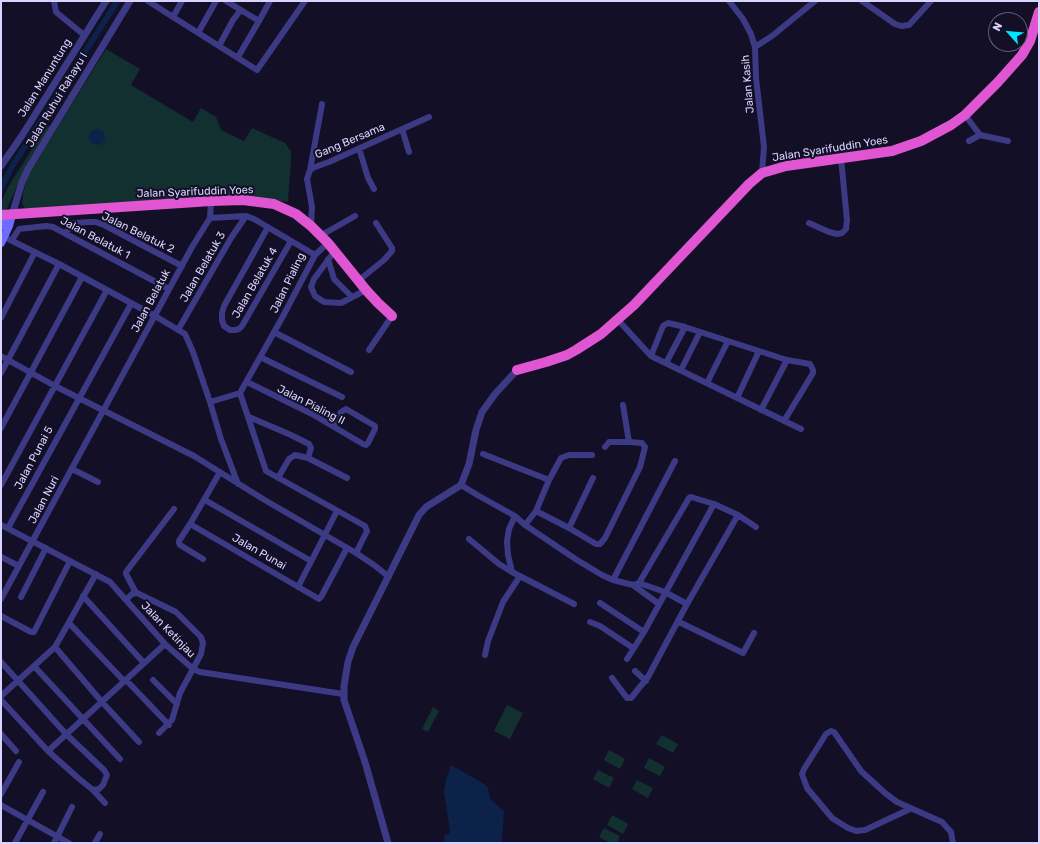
<!DOCTYPE html>
<style>
body{margin:0}
#map{position:relative;width:1040px;height:844px;overflow:hidden;background:#130f26;font-family:Rubik,sans-serif}
canvas{display:block}
.frame{position:absolute;inset:0;border:2px solid #d9d4ff;pointer-events:none}
.north{position:absolute;left:988px;top:12px;width:40px;height:40px;box-sizing:border-box;background:#130f26;border:1px solid #625e7d;border-radius:50%;rotate:297deg;font-size:11px;font-weight:700;line-height:16px;text-align:center;color:#d9d4ff}
.north::after{content:'';display:block;margin:auto;width:14px;height:18px;background:#00e5ff;clip-path:polygon(50% 0,100% 100%,50% 72%,0 100%)}
</style>
<div id="map">
<canvas width="1040" height="844"></canvas>
<div class="frame"></div>
<div class="north">N</div>
</div>
<script>
const context = document.querySelector('canvas').getContext('2d');
context.lineJoin = 'round';
function fill(path, color) { context.fillStyle = color; context.fill(path, 'evenodd'); }
const toPath = rows => new Path2D(rows.map(r => 'M' + r).join(''));
function trace(path, color, width, dash) { context.strokeStyle = color; context.lineWidth = width; context.lineCap = dash ? 'butt' : 'round'; context.setLineDash(dash || []); context.stroke(path); }
function label(font, color, halo, rows, align = 'center') {
  context.font = font + ' Rubik,sans-serif'; context.lineWidth = 4; context.setLineDash([]); context.textBaseline = 'middle'; context.strokeStyle = halo; context.fillStyle = color; for (const [text, x, y, turn = 0] of rows) {
    context.save(); context.translate(x, y); context.rotate((+turn || 0) * Math.PI / 180); context.textAlign = isNaN(turn) ? turn : align; if (halo) context.strokeText(text, 0, 0); context.fillText(text, 0, 0); context.restore();
  }
}
const green = toPath([
 [106,49,140,69,131,85,193,122,201,108,216,117,221,130,244,141,252,128,285,143,291,151,291,160,288,202,227,195,27,209,24,207,22,203,23,193,28,175],
 [47,125,52,127,21,177,6,211,1,212,1,202,8,187],
 [507,705,523,713,510,739,494,731],
 [433,707,439,711,428,732,422,729],
 [662,735,678,744,673,753,656,744],
 [609,750,625,759,620,769,604,760],
 [649,758,665,767,660,776,644,768],
 [598,770,614,778,609,788,593,779],
 [637,780,653,788,648,798,632,789],
 [612,815,628,824,623,834,607,825],
 [604,828,620,836,617,843,610,843,599,837]
]);
const water = toPath([
 [114,1,121,1,14,169,1,194,1,181,11,163],
 '89 137a8 8 0 1 1 16 0a8 8 0 1 1-16 0Z',
 [451,765,486,785,488,788,489,794,491,800,504,811,502,843,445,843,444,835,449,834,450,831,444,792,446,779]
]);
const minor = toPath([
 [54,1,56,12,84,35],
 [148,1,173,17,182,1],
 [226,1,259,21,270,1],
 [729,1,743,19,751,34,755,47,756,78,764,147,762,173],
 [862,1,895,24,901,26,909,25,931,1],
 [173,17,257,70,305,1],
 [198,33,216,1],
 [219,46,233,20,241,10],
 [755,47,772,36,815,1],
 [238,57,259,21],
 [965,115,980,135,1008,141],
 [402,129,409,152],
 [969,141,980,135],
 [359,148,368,178,374,189],
 [310,170,322,104],
 [210,218,246,216,254,219,315,255,282,318,240,393,210,402],
 [809,223,829,232,837,234,842,233,846,229,847,220,841,158],
 [311,226,312,207,307,179,310,170,315,167,329,162,429,117],
 [268,227,224,306,222,313,222,320,224,326,230,330,235,330,239,329,242,326,291,241],
 [65,233,75,223,89,222,96,222,104,225,182,266],
 [320,236,355,216],
 [4,237,59,264,155,316,185,334,193,352,210,402,221,439,238,484],
 [12,240,19,229,46,226,53,227,169,289],
 [334,252,314,279,311,287,315,296,324,302,341,303,366,290],
 [315,255,328,243],
 [328,259,334,279,352,297],
 [358,281,384,260,392,251,392,248,376,223],
 [1,318,35,252],
 [618,320,651,356,801,429],
 [178,330,231,238,246,216],
 [274,332,351,372],
 [728,341,787,360,761,410],
 [369,350,392,316],
 [1,356,55,386,194,456,263,499,356,553,374,565,389,577],
 [651,356,663,326,668,323,685,327,728,341,707,383],
 [260,357,342,397],
 [666,363,685,327],
 [681,370,700,332],
 [1,373,59,264],
 [247,382,312,414,363,444,366,445,368,443,375,429,375,426,346,409,341,412,333,426],
 [240,393,266,471,365,526,367,531,356,553],
 [737,398,759,351],
 [623,405,629,442],
 [249,417,291,435,309,444,311,448,308,458],
 [784,421,813,373,813,370,810,364,787,360],
 [1,428,82,277],
 [483,454,549,480],
 [592,455,569,455,561,458,549,480,536,511,569,528,596,544,600,544,605,538,640,467,645,447,642,443,629,442,609,442,605,447],
 [72,469,98,482],
 [220,472,190,524,319,599,321,597,347,548],
 [278,478,289,459,295,455,308,458,347,478],
 [1,485,107,290],
 [461,485,479,496,515,516,525,525,577,560,602,575,613,580,633,585,639,583,665,592,687,604],
 [205,500,311,561],
 [515,516,509,529,507,541,508,555,512,572,574,604],
 [190,524,179,541,179,543,180,545,203,559],
 [1,525,110,582,165,644,193,669,200,672,343,694],
 [525,525,536,511],
 [8,528,131,304],
 [569,528,593,478],
 [469,539,499,564,512,572],
 [1,557,19,566],
 [613,580,675,461],
 [639,583,689,498,691,497,714,504,738,515],
 [633,585,659,604],
 [298,587,337,511],
 [136,593,126,574,126,572,174,509],
 [83,596,144,663],
 [21,597,46,548],
 [1,599,192,247,210,218,211,201],
 [126,600,132,594,137,593,176,612,201,637,203,643,201,654,180,693,172,720,159,733],
 [600,603,644,632],
 [1,616,31,632,34,632,70,561],
 [590,622,600,626,633,648],
 [679,622,743,653,754,633],
 [69,623,124,681],
 [55,647,102,702,139,742],
 [485,655,488,641,503,602,520,576],
 [627,659,644,632,714,504],
 [1,662,66,734,104,770,107,775,103,785,99,789,93,790],
 [34,666,120,759],
 [635,671,646,681],
 [612,678,627,698,631,698,648,677,687,604,738,515,756,527],
 [126,680,169,725],
 [153,680,177,704],
 [1,696,55,647,96,574],
 [1,700,48,751,77,777,93,790,105,803],
 [1,734,16,751],
 [48,751,165,644],
 [1,794,19,762],
 [1,805,69,843],
 [910,809,865,830,856,831,848,828,832,818,807,788,802,774,804,769,826,734,831,731,834,732,861,771,885,793,897,802,942,822,951,832,953,843],
 [15,843,43,792],
 [54,843,72,807],
 [95,843,100,834]
]);
const tertiary = toPath([
 [1,166,23,134,106,1],
 [12,215,22,182,28,169,130,1],
 [388,843,365,762,344,700,344,686,348,662,353,647,419,515,426,507,461,485,469,464,476,430,482,412,495,394,517,370]
]);
const secondary = toPath([
 [1,226,3,222,12,215],
 [1,243,9,226,12,215]
]);
const trunk = toPath([
 [1,215,211,201,243,200,274,204,296,214,311,226,328,243,366,290,378,303,392,316],
 [517,370,546,362,567,355,576,350,601,334,634,305,749,184,762,173,786,166,892,151,921,141,951,125,965,115,998,82,1022,55,1030,41,1039,12]
]);
const streetNames = [
 ["Jalan Manuntung",45,78,-58],
 ["Jalan Kasih",748,84,-95],
 ["Jalan Ruhui Rahayu I",57,100,-59],
 ["Gang Bersama",350,141,-23],
 ["Jalan Syarifuddin Yoes",830,149,-9],
 ["Jalan Syarifuddin Yoes",195,192,-2],
 ["Jalan Belatuk 2",138,233,26],
 ["Jalan Belatuk 1",95,238,28],
 ["Jalan Belatuk 3",203,267,-60],
 ["Jalan Belatuk 4",255,283,-60],
 ["Jalan Pialing",288,283,-64],
 ["Jalan Belatuk",151,301,-62],
 ["Jalan Pialing II",311,405,27],
 ["Jalan Punai 5",34,458,-62],
 ["Jalan Nuri",44,500,-62],
 ["Jalan Punai",259,552,30],
 ["Jalan Ketinjau",168,630,46]
];
fill(green, '#12302f');
fill(water, '#0c2248');
trace(minor, '#3d3a85', 6);
trace(tertiary, '#3d3a85', 7);
trace(secondary, '#6f6bff', 8);
trace(trunk, '#e055d1', 10);
label('11px', '#d9d4ff', '#130f26', streetNames);
</script>
